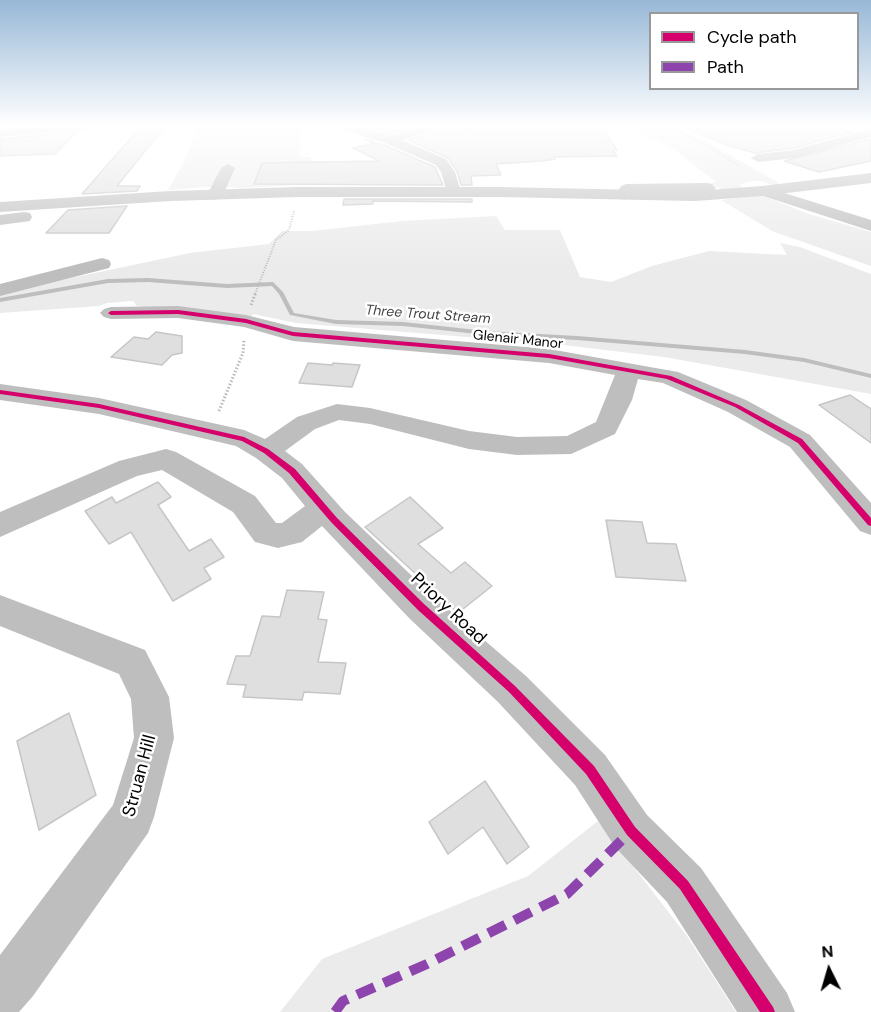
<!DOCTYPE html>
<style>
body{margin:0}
#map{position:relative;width:871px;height:1012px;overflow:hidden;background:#fff;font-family:"DM Sans",sans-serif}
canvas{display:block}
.legend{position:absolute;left:649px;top:12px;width:210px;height:78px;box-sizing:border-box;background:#fff;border:2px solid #999;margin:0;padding:8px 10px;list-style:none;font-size:18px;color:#000}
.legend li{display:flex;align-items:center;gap:12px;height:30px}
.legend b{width:30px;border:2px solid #999}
.north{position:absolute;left:799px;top:940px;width:60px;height:60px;-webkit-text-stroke:4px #fff;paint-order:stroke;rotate:355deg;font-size:16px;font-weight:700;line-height:24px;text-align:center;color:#000}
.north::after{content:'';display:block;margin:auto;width:21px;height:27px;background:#000;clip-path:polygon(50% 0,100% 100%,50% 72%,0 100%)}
</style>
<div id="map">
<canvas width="871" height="1012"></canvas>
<ul class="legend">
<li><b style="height:8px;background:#d6006c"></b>Cycle path</li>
<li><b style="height:8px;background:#8e44ad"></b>Path</li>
</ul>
<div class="north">N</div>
</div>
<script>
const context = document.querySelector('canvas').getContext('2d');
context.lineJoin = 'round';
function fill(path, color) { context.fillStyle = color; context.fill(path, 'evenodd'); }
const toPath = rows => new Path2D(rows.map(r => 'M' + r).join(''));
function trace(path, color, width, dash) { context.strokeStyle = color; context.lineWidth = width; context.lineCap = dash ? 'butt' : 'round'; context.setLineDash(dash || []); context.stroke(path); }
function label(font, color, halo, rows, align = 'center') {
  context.font = font + ' "DM Sans",sans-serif'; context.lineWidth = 5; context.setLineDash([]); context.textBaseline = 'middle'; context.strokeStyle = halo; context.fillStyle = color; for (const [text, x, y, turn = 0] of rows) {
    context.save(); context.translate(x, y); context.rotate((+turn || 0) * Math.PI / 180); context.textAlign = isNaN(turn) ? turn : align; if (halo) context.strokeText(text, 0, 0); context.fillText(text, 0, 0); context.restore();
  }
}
const green = toPath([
 [200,124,300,124,300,157,311,157,312,177,296,185,239,188,219,186,168,190,182,165],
 [627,124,670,124,709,143,779,183,775,186,761,181,752,181,740,184,742,189,723,190,708,183,716,182,675,150],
 [761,195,809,214,871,232,871,266,772,231,721,200],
 [496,216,505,230,560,230,580,277,611,282,652,266,709,251,787,255,780,243,800,247,871,274,871,394,664,357,564,345,296,323,253,314,250,319,137,306,133,301,107,303,99,306,0,313,0,293,190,253,269,244,282,231,312,231,402,221],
 [598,821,687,936,736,1012,280,1012,322,959,528,876]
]);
const stream = toPath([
 [148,278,227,284,273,282,283,292,294,313,336,320,403,322,486,331,577,336,745,350,804,358,871,374,871,378,804,362,745,354,577,340,486,335,403,326,336,324,290,315,279,294,272,286,227,288,148,282,108,283,0,302,0,298,108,279,148,278]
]);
const building = toPath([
 [143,124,167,124,117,186,140,186,137,191,82,194,143,124],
 [361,124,417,124,417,125,390,134,361,124],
 [434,124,464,124,465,129,528,124,600,124,617,150,613,150,617,156,554,157,555,159,542,161,496,164,501,175,471,176,472,185,461,185,457,171,448,158,408,140,432,133,435,129,434,124],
 [678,124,823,124,852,132,794,148,755,153,726,145,678,124],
 [77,132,55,154,0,156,0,139,77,132],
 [364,139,384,145,435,167,443,185,254,184,262,163,379,161,353,148,375,143,364,139],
 [871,139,871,161,819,172,784,161,871,139],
 [344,199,472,199,472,202,373,201,373,204,343,205,344,199],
 [127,206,109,233,46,233,68,210,127,206],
 [156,332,182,336,182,353,172,355,162,365,111,357,134,337,148,339,156,332],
 [308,363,332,365,333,363,360,365,352,387,299,383,308,363],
 [850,395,871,409,871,443,819,405,850,395],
 [158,482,171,497,158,505,189,551,211,539,224,557,204,568,211,579,173,601,131,532,109,544,85,511,112,497,116,503,158,482],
 [410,497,443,528,418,544,451,573,465,562,492,586,458,613,365,527,410,497],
 [606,520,642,522,647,543,676,544,686,581,616,577,606,520],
 [287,590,324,592,318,619,327,620,318,662,346,663,340,694,304,692,302,700,243,697,246,685,227,684,236,656,250,656,262,616,280,617,287,590],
 [69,713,96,795,39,830,17,741,69,713],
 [485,781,529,847,507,864,483,827,448,854,429,822,485,781]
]);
const pathFar2 = toPath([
 [664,124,713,149,740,167]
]);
const pathFar1 = toPath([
 [255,294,276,240,289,230,294,211]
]);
const path = toPath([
 [251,305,256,292],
 [219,411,243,353,244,339]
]);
const minor = toPath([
 [40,124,108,124,102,128,0,137,0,129,40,124],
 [342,124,352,124,390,136,420,126,419,124,431,124,433,128,431,131,402,140,446,159,455,172,461,192,453,197,448,195,441,172,436,165,385,143,343,130,342,124],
 [871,129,871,137,795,158,758,162,751,158,758,154,794,150,871,129],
 [228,164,235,168,223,195,215,200,209,198,207,195,221,168,228,164],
 [708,183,713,185,716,188,713,191,632,194,630,198,624,200,616,195,621,186,626,184,708,183],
 [762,186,871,220,871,231,757,194,754,191,757,188,762,186],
 [24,212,30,213,32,217,30,221,0,225,0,215,24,212],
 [102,258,109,260,111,264,109,268,0,296,0,284,102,258],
 [178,306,246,315,294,327,549,349,678,372,746,400,810,435,871,503,871,535,860,531,790,447,728,412,663,383,638,379,632,400,615,434,571,454,517,455,469,449,370,424,339,420,315,429,285,451,302,464,345,512,433,596,526,676,605,755,647,815,701,868,787,993,795,1012,737,1012,667,902,615,847,575,785,498,702,409,618,322,526,302,542,278,548,255,542,233,512,162,470,137,476,0,537,0,512,119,461,166,449,176,452,255,496,276,523,282,523,305,506,282,478,256,458,236,446,99,414,0,400,0,384,99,398,244,430,265,439,297,417,337,404,370,408,469,431,517,437,567,436,596,422,615,375,549,363,293,341,244,327,178,318,111,319,104,317,100,313,104,309,111,307,178,306],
 [0,595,145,650,169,697,174,738,154,817,148,833,33,996,19,1012,0,1012,0,955,113,805,134,738,131,699,119,674,0,626,0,595]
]);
const major = toPath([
 [871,173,871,183,762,196,695,201,500,197,297,197,170,201,0,212,0,202,170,191,297,187,500,187,695,191,762,186,871,173]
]);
const quiet = toPath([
 [335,1012,343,1001,427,964,567,894,631,831]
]);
const cycleway = toPath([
 [178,310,246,319,293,332,549,354,671,376,739,405,802,439,871,518,871,526,868,525,798,443,735,407,667,379,549,358,293,336,246,323,178,314,111,315,108,313,111,311,178,310],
 [0,390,99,404,244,437,268,449,295,469,337,518,424,604,515,686,594,766,635,827,688,881,773,1007,775,1012,760,1012,680,889,627,835,586,774,509,692,418,610,331,522,289,473,264,453,242,441,99,408,0,394,0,390]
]);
const farWaternames = [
 ["Three Trout Stream",428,315,4]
];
const farStreetnames = [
 ["Glenair Manor",518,340,6]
];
const nearStreetnames = [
 ["Priory Road",448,609,43],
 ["Struan Hill",140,776,-75]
];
fill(green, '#ebebeb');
fill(stream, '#bebebe');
fill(building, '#dfdfdf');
trace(building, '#c6c6c6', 1.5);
trace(pathFar2, '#b9b9b9', 1.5, [1, 1.5]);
trace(pathFar1, '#b9b9b9', 2, [1, 1.5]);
trace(path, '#b9b9b9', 3, [1.5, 2]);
fill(minor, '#bebebe');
fill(major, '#bebebe');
trace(quiet, '#8e44ad', 10, [19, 10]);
fill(cycleway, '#d6006c');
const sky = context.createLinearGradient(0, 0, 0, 266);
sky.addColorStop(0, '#97b8d7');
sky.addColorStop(0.47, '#fff');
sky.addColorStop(1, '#ffffff00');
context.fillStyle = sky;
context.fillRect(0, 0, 871, 266);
label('italic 14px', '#434343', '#fff', farWaternames);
label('14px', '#000', '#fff', farStreetnames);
label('18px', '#000', '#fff', nearStreetnames);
</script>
